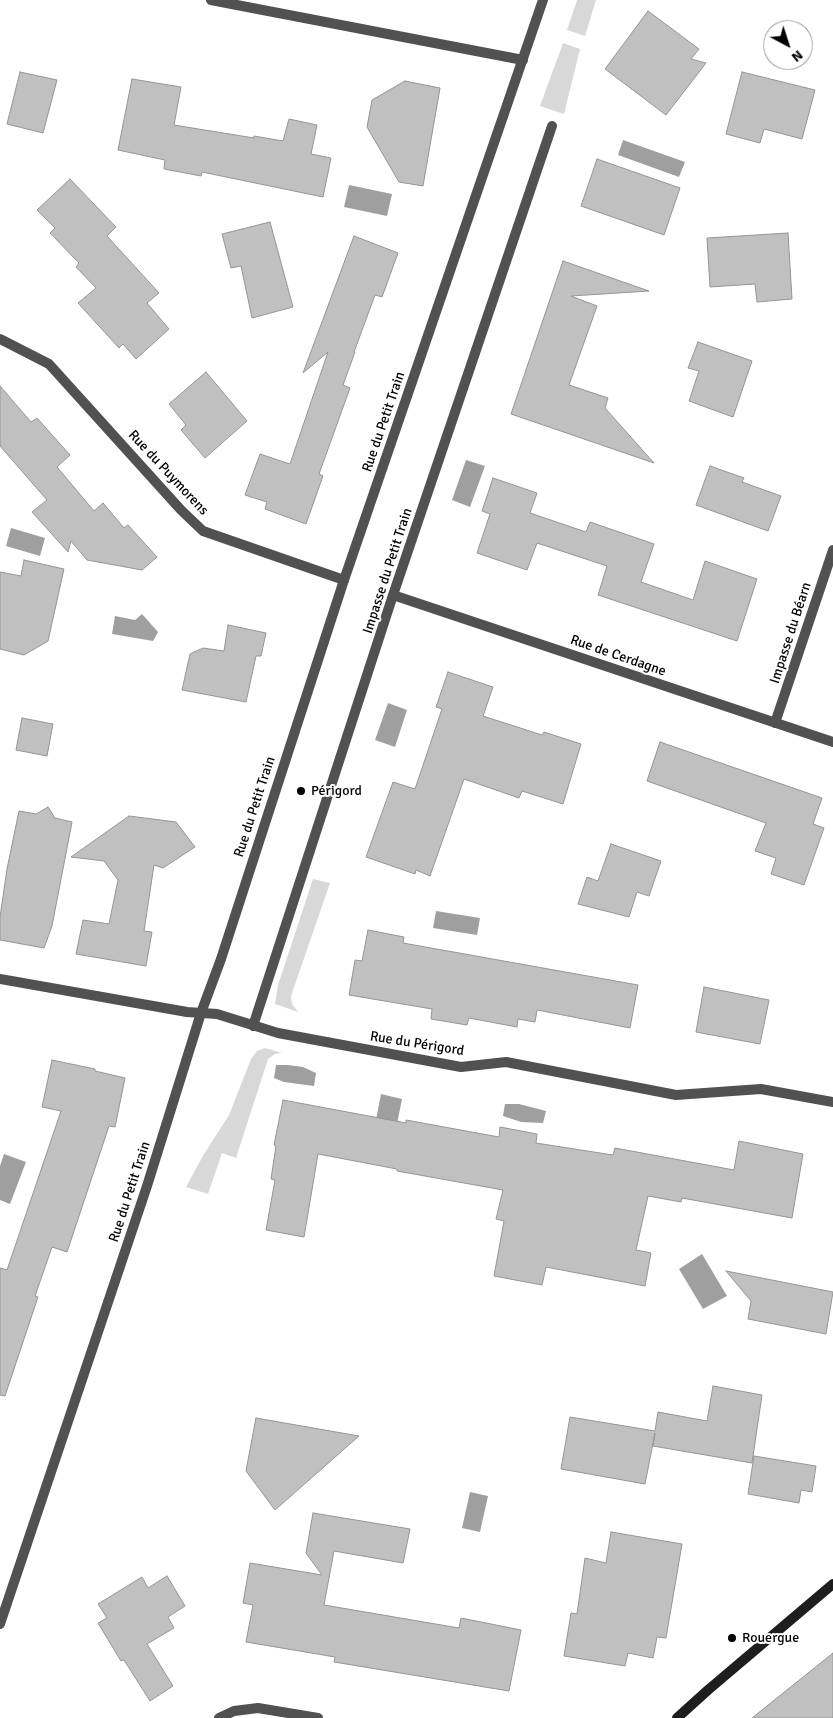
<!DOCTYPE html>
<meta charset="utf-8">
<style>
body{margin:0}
#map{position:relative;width:833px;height:1718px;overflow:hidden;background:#fff;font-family:Signika,sans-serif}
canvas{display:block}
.north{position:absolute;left:763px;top:20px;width:50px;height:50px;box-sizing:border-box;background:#fff;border:1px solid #999;border-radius:50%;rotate:140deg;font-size:14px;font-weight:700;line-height:20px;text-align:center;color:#000}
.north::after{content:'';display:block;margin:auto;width:18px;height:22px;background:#000;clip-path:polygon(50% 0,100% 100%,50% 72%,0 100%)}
</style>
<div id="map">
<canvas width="833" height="1718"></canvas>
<div class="north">N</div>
</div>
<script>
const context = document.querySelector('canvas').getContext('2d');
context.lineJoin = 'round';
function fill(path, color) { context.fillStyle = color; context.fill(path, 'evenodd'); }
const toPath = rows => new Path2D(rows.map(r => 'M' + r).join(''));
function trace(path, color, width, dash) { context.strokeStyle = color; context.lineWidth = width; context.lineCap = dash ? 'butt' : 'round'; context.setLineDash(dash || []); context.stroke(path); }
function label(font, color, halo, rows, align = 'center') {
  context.font = font + ' Signika,sans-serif'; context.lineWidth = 4; context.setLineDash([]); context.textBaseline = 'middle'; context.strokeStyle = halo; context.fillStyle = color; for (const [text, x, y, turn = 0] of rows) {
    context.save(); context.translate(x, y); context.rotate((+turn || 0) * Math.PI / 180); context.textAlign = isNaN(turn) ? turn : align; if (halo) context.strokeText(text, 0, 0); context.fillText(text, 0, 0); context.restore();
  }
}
const green = toPath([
 [577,0,596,0,585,36,567,30],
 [563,43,580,49,564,114,540,106],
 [313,879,330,883,291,996,292,1004,298,1012,275,1004,278,985],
 [265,1048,282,1053,275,1054,268,1059,236,1158,222,1153,208,1194,186,1187,204,1154,229,1115,251,1059,257,1051]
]);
const water = toPath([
 [623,140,685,162,679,177,618,155],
 [349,185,392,194,387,216,344,207],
 [466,460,485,466,470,507,452,500],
 [11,528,45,538,40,556,6,546],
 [142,614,158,632,153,641,112,634,115,616,135,620],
 [388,703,407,710,395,747,375,740],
 [436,911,480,918,477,935,433,928],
 [276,1065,288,1065,303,1067,316,1073,314,1086,284,1082,274,1078],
 [381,1094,402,1099,394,1139,373,1135],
 [505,1104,519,1104,546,1111,543,1123,521,1122,503,1116],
 [4,1154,26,1162,10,1204,0,1200,0,1166],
 [702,1254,727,1296,703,1309,679,1269],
 [470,1492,488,1496,480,1532,462,1528]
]);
const building = toPath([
 [648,11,699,49,691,59,706,63,666,115,605,69,648,11],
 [20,72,57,80,43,133,7,124,20,72],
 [742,72,815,90,802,139,764,129,760,143,726,134,742,72],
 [132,79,181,87,174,125,254,138,254,136,283,141,289,119,317,125,311,154,331,158,323,197,202,172,201,176,164,169,165,160,118,150,132,79],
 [405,81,440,88,423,186,399,182,367,127,372,100,405,81],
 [597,159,680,188,664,235,581,206,597,159],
 [70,179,116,227,107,236,159,293,147,303,169,329,136,359,123,344,119,348,78,303,96,288,76,267,79,263,50,233,55,228,37,210,70,179],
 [270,222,293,307,252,318,241,266,231,268,222,234,270,222],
 [788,233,792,299,757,302,755,284,710,287,707,238,788,233],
 [354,236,398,253,382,297,375,295,354,352,355,352,343,385,350,388,319,474,323,476,306,524,265,509,267,502,245,495,260,454,290,464,328,352,303,373,354,236],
 [563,261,649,291,571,296,597,306,569,385,608,398,605,408,654,463,511,414,563,261],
 [698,342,752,361,733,417,689,401,699,371,688,368,698,342],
 [206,372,247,421,205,458,181,430,186,425,169,404,206,372],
 [0,386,31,422,37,418,70,455,57,467,94,511,103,503,124,528,128,525,157,557,142,570,87,560,71,541,68,552,32,512,47,500,0,446,0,386],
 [710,466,744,478,742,482,781,496,768,531,696,505,710,466],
 [493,478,537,493,530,513,586,532,590,522,654,544,641,582,693,600,705,561,757,579,737,641,598,595,607,566,537,543,527,570,477,553,490,514,482,511,493,478],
 [24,560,64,569,48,641,24,655,0,649,0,572,21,576,24,560],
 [228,625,266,633,261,656,256,656,246,702,182,690,190,654,203,648,224,651,228,625],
 [448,672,493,687,483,716,542,735,544,732,581,744,563,804,522,791,519,798,464,779,430,876,416,870,415,874,366,857,393,782,415,789,442,709,436,707,448,672],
 [22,718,53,724,47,756,16,750,22,718],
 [660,742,822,798,813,824,824,828,804,885,771,874,776,858,755,851,766,823,647,781,660,742],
 [48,807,55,818,72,822,52,926,44,948,0,940,0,917,7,869,19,811,36,814,48,807],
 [129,816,176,822,195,847,163,868,154,865,144,931,152,932,146,966,76,954,83,920,109,924,118,880,104,861,71,857,129,816],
 [611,844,661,861,649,896,637,892,629,917,578,904,587,877,598,881,611,844],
 [368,930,404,937,403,943,638,985,630,1028,537,1010,535,1022,518,1019,517,1027,469,1018,467,1025,431,1019,432,1009,349,995,355,960,362,961,368,930],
 [704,987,769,1000,760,1044,696,1032,704,987],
 [52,1060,95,1069,95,1071,125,1078,115,1127,109,1126,67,1252,52,1247,35,1296,38,1297,5,1396,0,1395,0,1268,7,1270,61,1111,42,1107,52,1060],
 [283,1100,406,1123,406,1120,499,1137,500,1127,537,1134,536,1143,613,1155,615,1148,734,1170,739,1141,803,1154,792,1218,682,1198,681,1202,648,1196,636,1250,651,1253,645,1286,546,1267,542,1285,494,1276,504,1221,496,1219,503,1190,397,1171,397,1169,318,1154,304,1237,266,1230,275,1180,271,1179,276,1146,274,1145,283,1100],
 [726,1271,833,1292,826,1334,748,1319,751,1301,726,1271],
 [713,1386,762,1395,752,1463,653,1446,655,1433,645,1484,561,1469,570,1417,655,1431,658,1412,707,1421,713,1386],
 [256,1418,359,1436,275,1510,246,1471,256,1418],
 [754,1456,816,1466,812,1492,801,1490,799,1503,748,1494,754,1456],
 [313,1513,410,1529,403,1563,334,1551,324,1605,459,1628,461,1618,521,1630,509,1691,334,1662,335,1657,246,1642,253,1605,243,1603,250,1563,322,1575,306,1553,313,1513],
 [611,1532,682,1544,666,1638,657,1637,653,1658,628,1653,625,1666,564,1656,571,1613,577,1614,585,1558,606,1563,611,1532],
 [167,1576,185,1606,168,1617,174,1628,147,1644,173,1686,150,1701,124,1660,121,1661,98,1623,107,1618,98,1604,142,1577,148,1588,167,1576],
 [833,1653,833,1718,752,1718,833,1653]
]);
const minor = toPath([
 [211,0,523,60],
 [0,339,49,364,181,510,203,531,344,580],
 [393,595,833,742],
 [775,723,833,550],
 [0,979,187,1012,217,1014,278,1033,461,1067,506,1062,676,1095,761,1089,833,1102],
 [253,1026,393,595,552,126],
 [219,1718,234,1711,258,1708,318,1718]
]);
const tertiary = toPath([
 [0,1624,147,1186,201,1013,221,959,344,580,543,0]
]);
const secondary = toPath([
 [677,1718,708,1690,833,1584]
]);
const markers = [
 [301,791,5,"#000"],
 [732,1638,5,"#000"]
];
const streetNames = [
 ["Rue du Petit Train",384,422,-71],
 ["Rue du Puymorens",168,473,47],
 ["Impasse du Petit Train",388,571,-72],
 ["Impasse du Béarn",791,633,-72],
 ["Rue de Cerdagne",618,656,19],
 ["Rue du Petit Train",255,807,-72],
 ["Rue du Périgord",417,1044,9],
 ["Rue du Petit Train",130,1192,-72]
];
const poiNames = [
 ["Périgord",311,791],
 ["Rouergue",742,1638]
];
fill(green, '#d8d8d8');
fill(water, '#9f9f9f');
fill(building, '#c0c0c0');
trace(building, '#959595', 1);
trace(minor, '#515151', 10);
trace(tertiary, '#515151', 10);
trace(secondary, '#1e1e1e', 10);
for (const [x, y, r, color] of markers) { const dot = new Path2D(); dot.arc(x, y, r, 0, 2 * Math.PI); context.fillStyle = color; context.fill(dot); trace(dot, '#fff', 2); }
label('14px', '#000', '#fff', streetNames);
label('14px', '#000', '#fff', poiNames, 'left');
</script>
